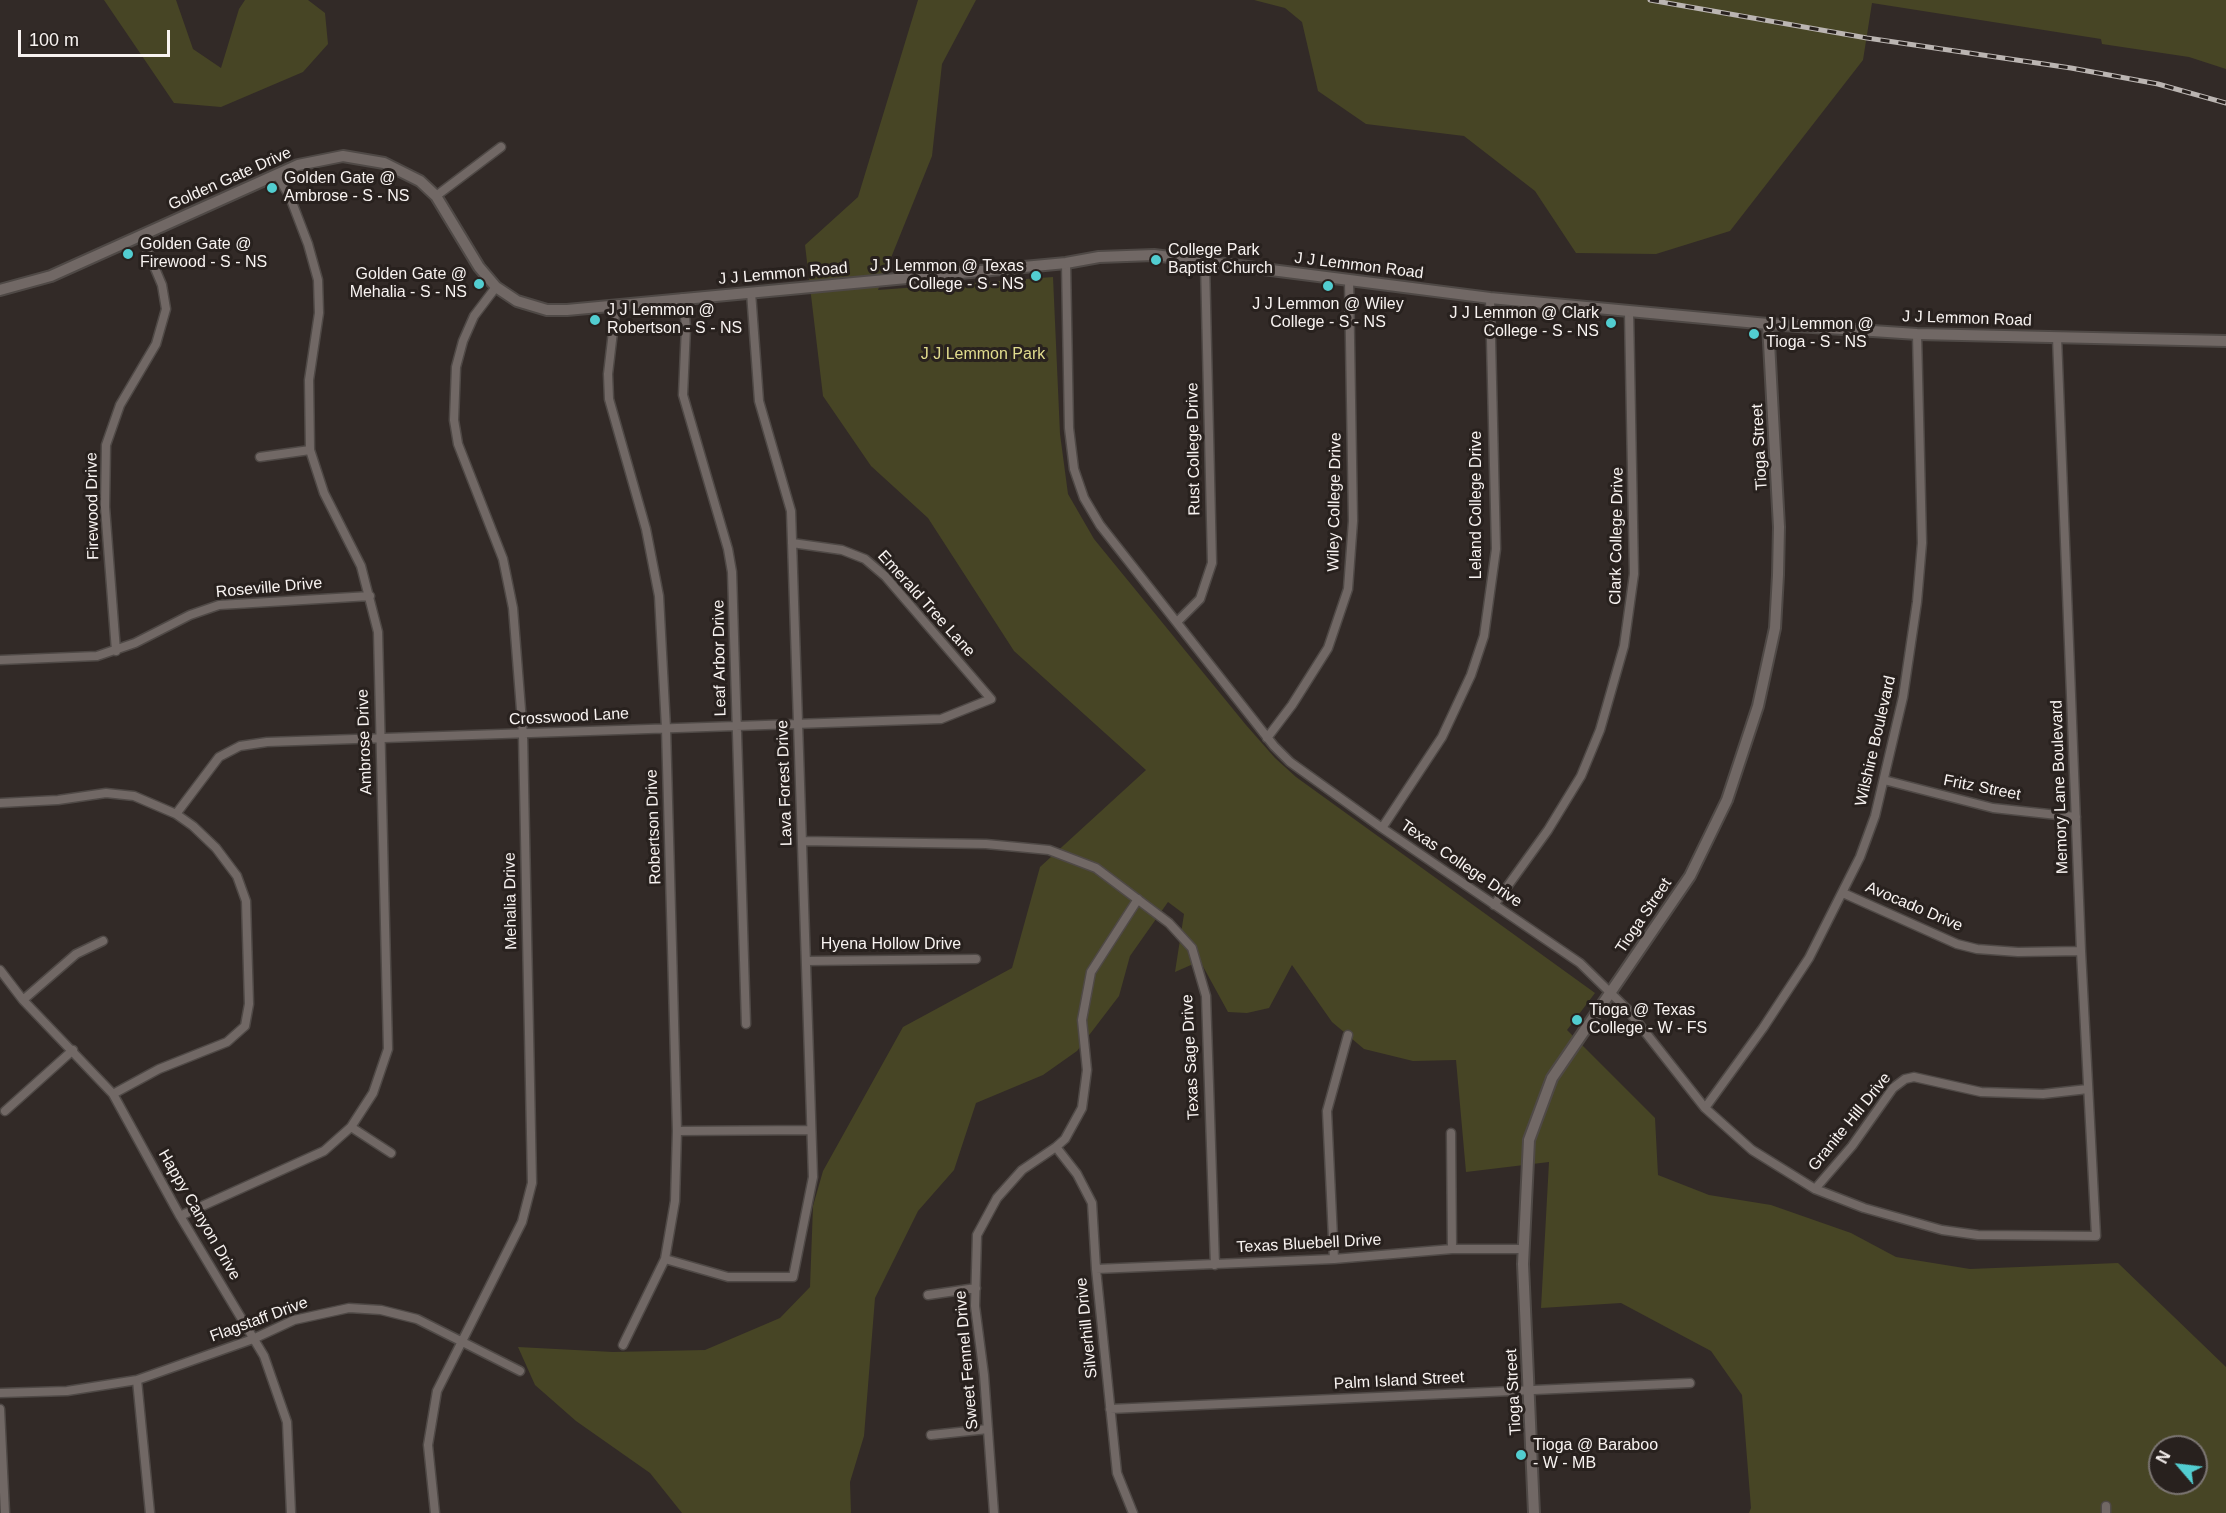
<!DOCTYPE html>
<style>
body{margin:0}
#map{position:relative;width:2226px;height:1513px;overflow:hidden;background:#322a27;font-family:Arial,sans-serif}
canvas{display:block}
.north{position:absolute;left:2148px;top:1435px;width:60px;height:60px;box-sizing:border-box;background:#28211e;border:2px solid #7b7572;border-radius:50%;rotate:298deg;font-size:16px;font-weight:700;line-height:24px;text-align:center;color:#f8f3f1}
.north::after{content:'';display:block;margin:auto;width:21px;height:27px;background:#52cdd0;clip-path:polygon(50% 0,100% 100%,50% 72%,0 100%)}
.scale{position:absolute;left:18px;top:30px;width:152px;height:27px;box-sizing:border-box;border:3px solid #f8f3f1;border-top:0;padding-left:8px;font-size:18px;line-height:21px;white-space:nowrap;color:#f8f3f1;-webkit-text-stroke:4px #28211e;paint-order:stroke}
</style>
<div id="map">
<canvas width="2226" height="1513"></canvas>
<div class="north">N</div>
<div class="scale">100 m</div>
</div>
<script>
const context = document.querySelector('canvas').getContext('2d');
context.lineJoin = 'round';
function fill(path, color) { context.fillStyle = color; context.fill(path, 'evenodd'); }
const toPath = rows => new Path2D(rows.map(r => 'M' + r).join(''));
function trace(path, color, width, dash) { context.strokeStyle = color; context.lineWidth = width; context.lineCap = dash ? 'butt' : 'round'; context.setLineDash(dash || []); context.stroke(path); }
function label(font, color, halo, rows, align = 'center') {
  context.font = font + ' Arial,sans-serif'; context.lineWidth = 6; context.setLineDash([]); context.textBaseline = 'middle'; context.strokeStyle = halo; context.fillStyle = color; for (const [text, x, y, turn = 0] of rows) {
    context.save(); context.translate(x, y); context.rotate((+turn || 0) * Math.PI / 180); context.textAlign = isNaN(turn) ? turn : align; if (halo) context.strokeText(text, 0, 0); context.fillText(text, 0, 0); context.restore();
  }
}
const green = toPath([
 [104,0,176,0,193,49,221,68,239,9,245,0,308,0,325,13,328,44,303,72,221,107,174,103],
 [918,0,976,0,942,64,932,156,878,290,1053,277,1060,434,1068,494,1094,539,1246,725,1275,758,1296,777,1595,993,1567,1030,1655,1118,1658,1175,1709,1195,1771,1205,1851,1233,1896,1257,1970,1269,2118,1263,2226,1367,2226,1513,1749,1513,1751,1508,1742,1395,1711,1351,1621,1303,1541,1308,1549,1162,1466,1172,1456,1060,1413,1061,1364,1049,1332,1022,1292,965,1269,1008,1247,1013,1228,1012,1200,961,1175,972,1184,914,1168,902,1130,956,1119,996,1077,1051,1043,1075,976,1103,954,1170,918,1211,875,1298,864,1436,850,1482,851,1513,682,1513,650,1473,576,1421,535,1385,518,1347,613,1352,705,1350,780,1318,810,1287,813,1206,823,1171,903,1027,1012,968,1040,867,1146,770,1014,651,928,518,871,466,823,396,805,245,858,197],
 [2160,1447,2196,1447,2196,1483,2160,1483],
 [1254,0,2226,0,2226,69,2189,57,2102,44,2101,39,1872,3,1863,60,1730,231,1656,254,1576,253,1535,191,1464,136,1366,124,1318,91,1302,22,1285,8]
]);
const minor = toPath([
 [436,196,501,147],
 [1066,263,1069,428,1074,469,1084,498,1100,525,1274,746,1290,762,1382,828,1580,963,1627,1009,1705,1108,1752,1150,1815,1189,1864,1208,1942,1230,1978,1235,2096,1236,2081,951,2057,337],
 [683,298,686,327,683,395,728,549,732,572,746,1024],
 [616,306,608,374,609,399,646,529,659,596,666,728,677,1131,675,1201,665,1259,623,1345],
 [260,457,310,450],
 [1177,622,1200,599,1212,563,1205,263],
 [116,651,105,507,106,445,120,405,156,344,166,309,162,285,141,235],
 [0,660,97,656,135,643,190,615,219,605,370,596],
 [1267,738,1292,705,1328,648,1348,589,1353,521,1349,280],
 [1884,780,1993,808,2076,817],
 [0,803,58,800,106,793,134,796,176,814,193,826,216,848,237,876,246,901,249,1004,245,1026,227,1042,159,1069,113,1094],
 [176,814,219,757,240,746,267,742,941,719,991,699,885,576,865,559,842,550,792,543],
 [1382,828,1442,737,1471,675,1484,636,1496,549,1490,298],
 [802,841,986,844,1049,850,1096,868,1169,923,1192,948,1206,996,1215,1265],
 [1843,893,1957,944,1977,949,2018,952,2081,951],
 [1494,905,1548,830,1581,776,1600,730,1624,646,1634,574,1629,312],
 [806,961,976,959],
 [0,970,23,1000,113,1094,180,1216,264,1356,287,1422,291,1513],
 [23,1000,76,954,103,941],
 [1705,1108,1763,1028,1809,958,1860,857,1875,816,1903,697,1917,602,1922,543,1917,334],
 [5,1111,73,1050],
 [351,1127,391,1153],
 [677,1131,811,1130],
 [1451,1133,1452,1249],
 [1056,1147,1077,1174,1092,1203,1096,1269,1117,1473,1133,1513],
 [1815,1189,1852,1146,1893,1088,1905,1079,1914,1077,1981,1092,2043,1094,2088,1089],
 [180,1216,324,1151,351,1127,373,1093,388,1049,378,632,361,566,324,493,310,450,309,380,319,313,318,280,308,244,290,197,277,175],
 [665,1259,728,1277,793,1277,813,1177,791,511,759,401,751,292],
 [1334,1259,1327,1111,1348,1035],
 [1096,1269,1334,1259,1452,1249,1524,1249],
 [928,1295,976,1288],
 [137,1380,150,1513],
 [0,1393,67,1391,137,1380,253,1339,294,1320,349,1308,381,1310,417,1319,520,1371],
 [0,1409,5,1513],
 [1110,1409,1690,1383],
 [931,1435,988,1429],
 [2106,1506,2106,1513],
 [435,1513,428,1445,437,1391,522,1222,532,1183,523,735,513,608,503,559,458,444,454,420,456,367,463,341,474,316,496,287],
 [994,1513,984,1375,975,1306,977,1235,997,1198,1022,1170,1056,1147,1065,1139,1082,1108,1087,1070,1082,1020,1091,972,1138,899]
]);
const tertiary = toPath([
 [0,290,51,276,298,165,343,156,384,163,420,181,436,196,479,267,496,287,517,301,547,310,567,310,1066,263,1099,257,1154,255,1490,298,1768,324,1917,334,2226,341],
 [1534,1513,1523,1264,1529,1140,1552,1078,1690,876,1727,800,1758,706,1775,628,1778,575,1779,527,1768,324]
]);
const rail = toPath([
 [1650,0,1867,38,2071,68,2158,84,2226,103]
]);
const markers = [
 [272,188,6,"#52cdd0"],
 [128,254,6,"#52cdd0"],
 [1156,260,6,"#52cdd0"],
 [1036,276,6,"#52cdd0"],
 [479,284,6,"#52cdd0"],
 [1328,286,6,"#52cdd0"],
 [595,320,6,"#52cdd0"],
 [1611,323,6,"#52cdd0"],
 [1754,334,6,"#52cdd0"],
 [1577,1020,6,"#52cdd0"],
 [1521,1455,6,"#52cdd0"]
];
const streetNames = [
 ["Golden Gate Drive",230,179,-24],
 ["J J Lemmon Road",1359,266,7],
 ["J J Lemmon Road",783,274,-5],
 ["J J Lemmon Road",1967,319,2],
 ["Tioga Street",1760,447,-93],
 ["Rust College Drive",1194,449,-91],
 ["Wiley College Drive",1335,502,-89],
 ["Leland College Drive",1477,505,-90],
 ["Firewood Drive",93,506,-91],
 ["Clark College Drive",1617,536,-89],
 ["Roseville Drive",269,588,-5],
 ["Emerald Tree Lane",926,604,48],
 ["Leaf Arbor Drive",720,658,-91],
 ["Crosswood Lane",569,717,-3],
 ["Wilshire Boulevard",1876,741,-77],
 ["Ambrose Drive",365,742,-92],
 ["Lava Forest Drive",785,783,-92],
 ["Memory Lane Boulevard",2060,787,-92],
 ["Fritz Street",1982,788,11],
 ["Robertson Drive",654,827,-92],
 ["Texas College Drive",1461,864,34],
 ["Mehalia Drive",511,901,-91],
 ["Avocado Drive",1914,907,23],
 ["Tioga Street",1644,916,-56],
 ["Hyena Hollow Drive",891,945],
 ["Texas Sage Drive",1191,1057,-93],
 ["Granite Hill Drive",1850,1122,-51],
 ["Happy Canyon Drive",199,1215,60],
 ["Texas Bluebell Drive",1309,1244,-3],
 ["Flagstaff Drive",259,1320,-20],
 ["Silverhill Drive",1087,1328,-96],
 ["Sweet Fennel Drive",967,1360,-95],
 ["Palm Island Street",1399,1381,-3],
 ["Tioga Street",1514,1392,-93]
];
const poiNames = [
 ["Golden Gate @",284,179],
 ["Ambrose - S - NS",284,197],
 ["Golden Gate @",140,245],
 ["Firewood - S - NS",140,263],
 ["College Park",1168,251],
 ["Baptist Church",1168,269],
 ["J J Lemmon @ Texas",1024,267,"right"],
 ["College - S - NS",1024,285,"right"],
 ["Golden Gate @",467,275,"right"],
 ["Mehalia - S - NS",467,293,"right"],
 ["J J Lemmon @ Wiley",1328,305,"center"],
 ["College - S - NS",1328,323,"center"],
 ["J J Lemmon @",607,311],
 ["Robertson - S - NS",607,329],
 ["J J Lemmon @ Clark",1599,314,"right"],
 ["College - S - NS",1599,332,"right"],
 ["J J Lemmon @",1766,325],
 ["Tioga - S - NS",1766,343],
 ["Tioga @ Texas",1589,1011],
 ["College - W - FS",1589,1029],
 ["Tioga @ Baraboo",1533,1446],
 ["- W - MB",1533,1464]
];
const parkNames = [
 ["J J Lemmon Park",983,355]
];
fill(green, '#474525');
trace(minor, '#4f4946', 11);
trace(tertiary, '#4f4946', 14);
trace(minor, '#716865', 8);
trace(tertiary, '#716865', 10);
trace(rail, '#bbb5b2', 5);
trace(rail, '#28211e', 3, [9]);
for (const [x, y, r, color] of markers) { const dot = new Path2D(); dot.arc(x, y, r, 0, 2 * Math.PI); context.fillStyle = color; context.fill(dot); trace(dot, '#28211e', 2); }
label('16px', '#f8f3f1', '#28211e', streetNames);
label('16px', '#f8f3f1', '#28211e', poiNames, 'left');
label('16px', '#e1dc8e', '#28211e', parkNames);
</script>
